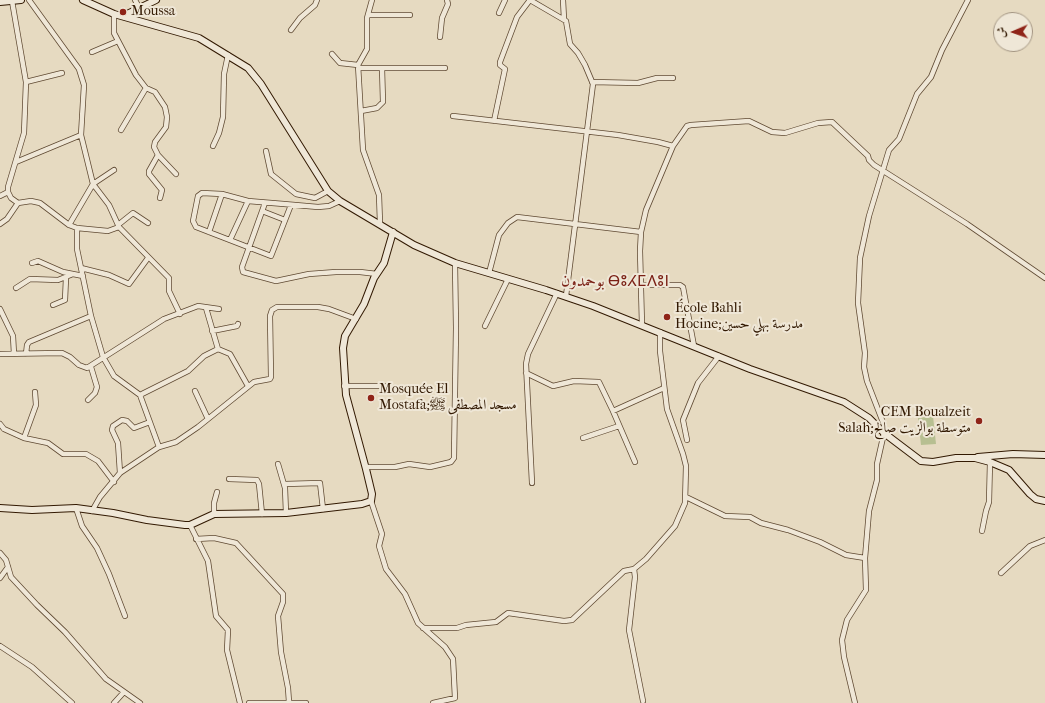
<!DOCTYPE html>
<meta charset="utf-8">
<style>
body{margin:0}
#map{position:relative;width:1045px;height:703px;overflow:hidden;background:#e6dac1;font-family:"IM FELL French Canon",Amiri,serif}
canvas{display:block}
.north{position:absolute;left:993px;top:12px;width:40px;height:40px;box-sizing:border-box;background:#efe7d7;border:1px solid #a39582;border-radius:50%;rotate:268deg;font-size:11px;font-weight:700;line-height:16px;text-align:center;color:#321902}
.north::after{content:'';display:block;margin:auto;width:14px;height:18px;background:#8f2418;clip-path:polygon(50% 0,100% 100%,50% 72%,0 100%)}
</style>
<div id="map">
<canvas width="1045" height="703"></canvas>
<div class="north">ش</div>
</div>
<script>
const context = document.querySelector('canvas').getContext('2d');
context.lineJoin = 'round';
function fill(path, color) { context.fillStyle = color; context.fill(path, 'evenodd'); }
const toPath = rows => new Path2D(rows.map(r => 'M' + r).join(''));
function trace(path, color, width, dash) { context.strokeStyle = color; context.lineWidth = width; context.lineCap = dash ? 'butt' : 'round'; context.setLineDash(dash || []); context.stroke(path); }
function label(font, color, halo, rows, align = 'center') {
  context.font = font + ' "IM FELL French Canon",Amiri,"Noto Sans Tifinagh",serif'; context.lineWidth = 4; context.setLineDash([]); context.textBaseline = 'middle'; context.strokeStyle = halo; context.fillStyle = color; for (const [text, x, y, turn = 0] of rows) {
    context.save(); context.translate(x, y); context.rotate((+turn || 0) * Math.PI / 180); context.textAlign = isNaN(turn) ? turn : align; if (halo) context.strokeText(text, 0, 0); context.fillText(text, 0, 0); context.restore();
  }
}
const green = toPath([
 [933,416,936,444,921,445,918,418]
]);
const street = toPath([
 [29,0,79,69,84,85,81,135,93,184,69,225],
 [135,0,140,9],
 [372,0,367,18,367,49,358,65,363,150,379,195,380,223],
 [530,0,566,21,570,44,578,53,585,65,593,84,566,296],
 [563,0,564,19],
 [12,1,26,82,24,133,8,187,8,192,11,198,18,203,31,201,40,203,69,225,77,228,108,231,119,227,169,278,169,291,180,314],
 [499,13,505,0],
 [114,14,114,33,136,75,146,88,121,130],
 [368,15,410,15],
 [291,30,300,18,315,5,317,0],
 [440,37,442,18,448,4,447,0],
 [92,52,118,41],
 [332,54,340,63,358,65],
 [358,68,445,68],
 [26,82,62,73],
 [592,82,638,83,657,78,673,78],
 [146,88,155,92,165,107,167,117,166,127,155,142,154,147,158,155,149,171,149,174,162,190,160,198],
 [361,111,377,108,383,102,382,68],
 [453,116,618,135,658,142,673,146],
 [494,121,505,69,500,65,500,62,517,17,530,0],
 [213,146,219,133,223,117,224,74,228,55],
 [266,151,271,174,296,194,315,198,328,191],
 [158,155,176,174],
 [16,162,81,135],
 [114,170,93,184,109,205,119,227],
 [0,196,8,192],
 [265,203,242,267,243,272,276,281,309,274,336,272,360,272,377,274],
 [291,205,271,256,196,227,193,221,198,196,202,193,222,194,248,201,284,204,318,207,329,206,340,201],
 [262,211,285,220],
 [0,224,7,219,18,203],
 [118,225,133,213,148,223],
 [77,228,77,249,81,268,91,316,103,357,114,376,140,395,159,447],
 [209,232,222,194],
 [230,240,248,201],
 [32,263,38,261,63,272,83,276],
 [81,268,109,275,129,284,148,258],
 [489,273,499,235,508,223,517,217,641,232],
 [642,285,680,285,683,287,694,346],
 [16,288,30,279,58,280,73,274],
 [53,305,65,300,66,278],
 [206,308,218,349,230,354,248,386],
 [0,309,13,336,14,354],
 [642,325,640,251,641,232,646,210,673,146,687,126,691,125,749,121,772,132,785,133,818,123,832,122,868,156,869,160,874,165,967,224,1045,278],
 [485,326,508,279],
 [212,331,237,326,238,324],
 [0,354,62,353,70,357,79,365,87,368,164,319,198,306,219,309],
 [26,354,27,345,29,342,91,316],
 [526,373,553,386,574,381,599,382,613,411,635,462],
 [344,386,384,386],
 [195,391,208,419],
 [140,395,188,371,204,356,218,349],
 [88,400,95,393,97,387,91,367],
 [613,411,664,388],
 [0,424,4,429,24,438,48,443,63,454,86,454,98,461,114,482],
 [24,438,36,405,35,392],
 [583,438,619,426],
 [687,440,683,420,698,383,719,356],
 [278,464,285,488,286,513],
 [366,467,395,467,409,464,430,467,451,462,454,458,456,328,455,263],
 [120,473,118,443,112,430,113,426,122,420,127,421,134,428,150,422],
 [229,479,257,480,259,484,262,514],
 [532,483,526,364,528,354,557,293],
 [285,484,320,483,323,509],
 [686,497,725,516,750,517,761,523,788,530,820,542,846,555,865,558],
 [371,501,382,534,379,546,386,569,405,594,418,623,445,647,453,659,455,698,433,703],
 [76,508,82,526,97,548,109,574,125,616],
 [92,511,100,497,120,473,159,447,176,442,198,427,254,382,270,379,271,377,270,316,272,310,277,307,318,307,329,309,356,319],
 [214,514,214,503,217,492],
 [190,525,208,561,216,616,228,630,227,650,240,703],
 [982,531,986,511,989,502,990,462],
 [196,539,214,538,236,543,283,594,283,602,278,616,281,652,288,688,289,702],
 [0,553,6,560,11,577,37,605,65,632,106,679,140,703],
 [634,569,635,577,629,630,643,701],
 [1001,573,1030,546,1045,540],
 [0,578,8,567],
 [423,628,457,628,466,625,496,622,508,613,564,621,572,620,624,571,634,569,646,559,675,526,685,503,686,466,683,454,667,409,660,351,660,332],
 [0,646,32,667,72,703],
 [114,703,124,692],
 [249,703,306,703],
 [855,703,844,657,842,640,847,620,866,590,865,558,869,511,877,480,877,464,884,433,884,425,867,381,864,367,865,353,858,303,860,258,869,216,889,150,899,139,917,94,931,77,942,50,968,0]
]);
const secondary = toPath([
 [83,0,114,14,199,38,248,68,261,84,328,191,340,201,414,245,455,263,546,290,593,306,750,369,844,402,869,418,884,433,921,461,933,462,956,458,975,458,990,462,1009,470,1030,494,1036,499,1045,501],
 [0,2,21,0],
 [123,16,156,0],
 [978,457,1013,454,1045,455],
 [0,508,32,510,76,508,113,513,147,520,185,525,190,525,214,514,286,513,362,504,371,501,372,494,366,469,346,395,343,348,345,336,364,304,374,278,384,263,393,232]
]);
const markers = [
 [123,12,4,"#8f2418"],
 [667,317,4,"#8f2418"],
 [371,398,4,"#8f2418"],
 [979,421,4,"#8f2418"]
];
const poiNames = [
 ["Moussa",131,12],
 ["École Bahli",675,309],
 ["Hocine;مدرسة بهلي حسين",675,325],
 ["Mosquée El",379,390],
 ["Mostafa;مسجد المصطفى ﷺ",379,406],
 ["CEM Boualzeit",971,413,"right"],
 ["Salah;متوسطة بوالزيت صالح",971,429,"right"]
];
const quarterNames = [
 ["بوحمدون ⴱⵓⵃⵎⴷⵓⵏ",615,282]
];
fill(green, '#b7bf91');
trace(street, '#5f4932', 6);
trace(secondary, '#321902', 8);
trace(street, '#efe7d7', 4.5);
trace(secondary, '#efe7d7', 6);
for (const [x, y, r, color] of markers) { const dot = new Path2D(); dot.arc(x, y, r, 0, 2 * Math.PI); context.fillStyle = color; context.fill(dot); trace(dot, '#efe7d7', 1.5); }
label('14px', '#321902', '#efe7d7', poiNames, 'left');
label('16px', '#7a1f14', '#efe7d7', quarterNames);
</script>
